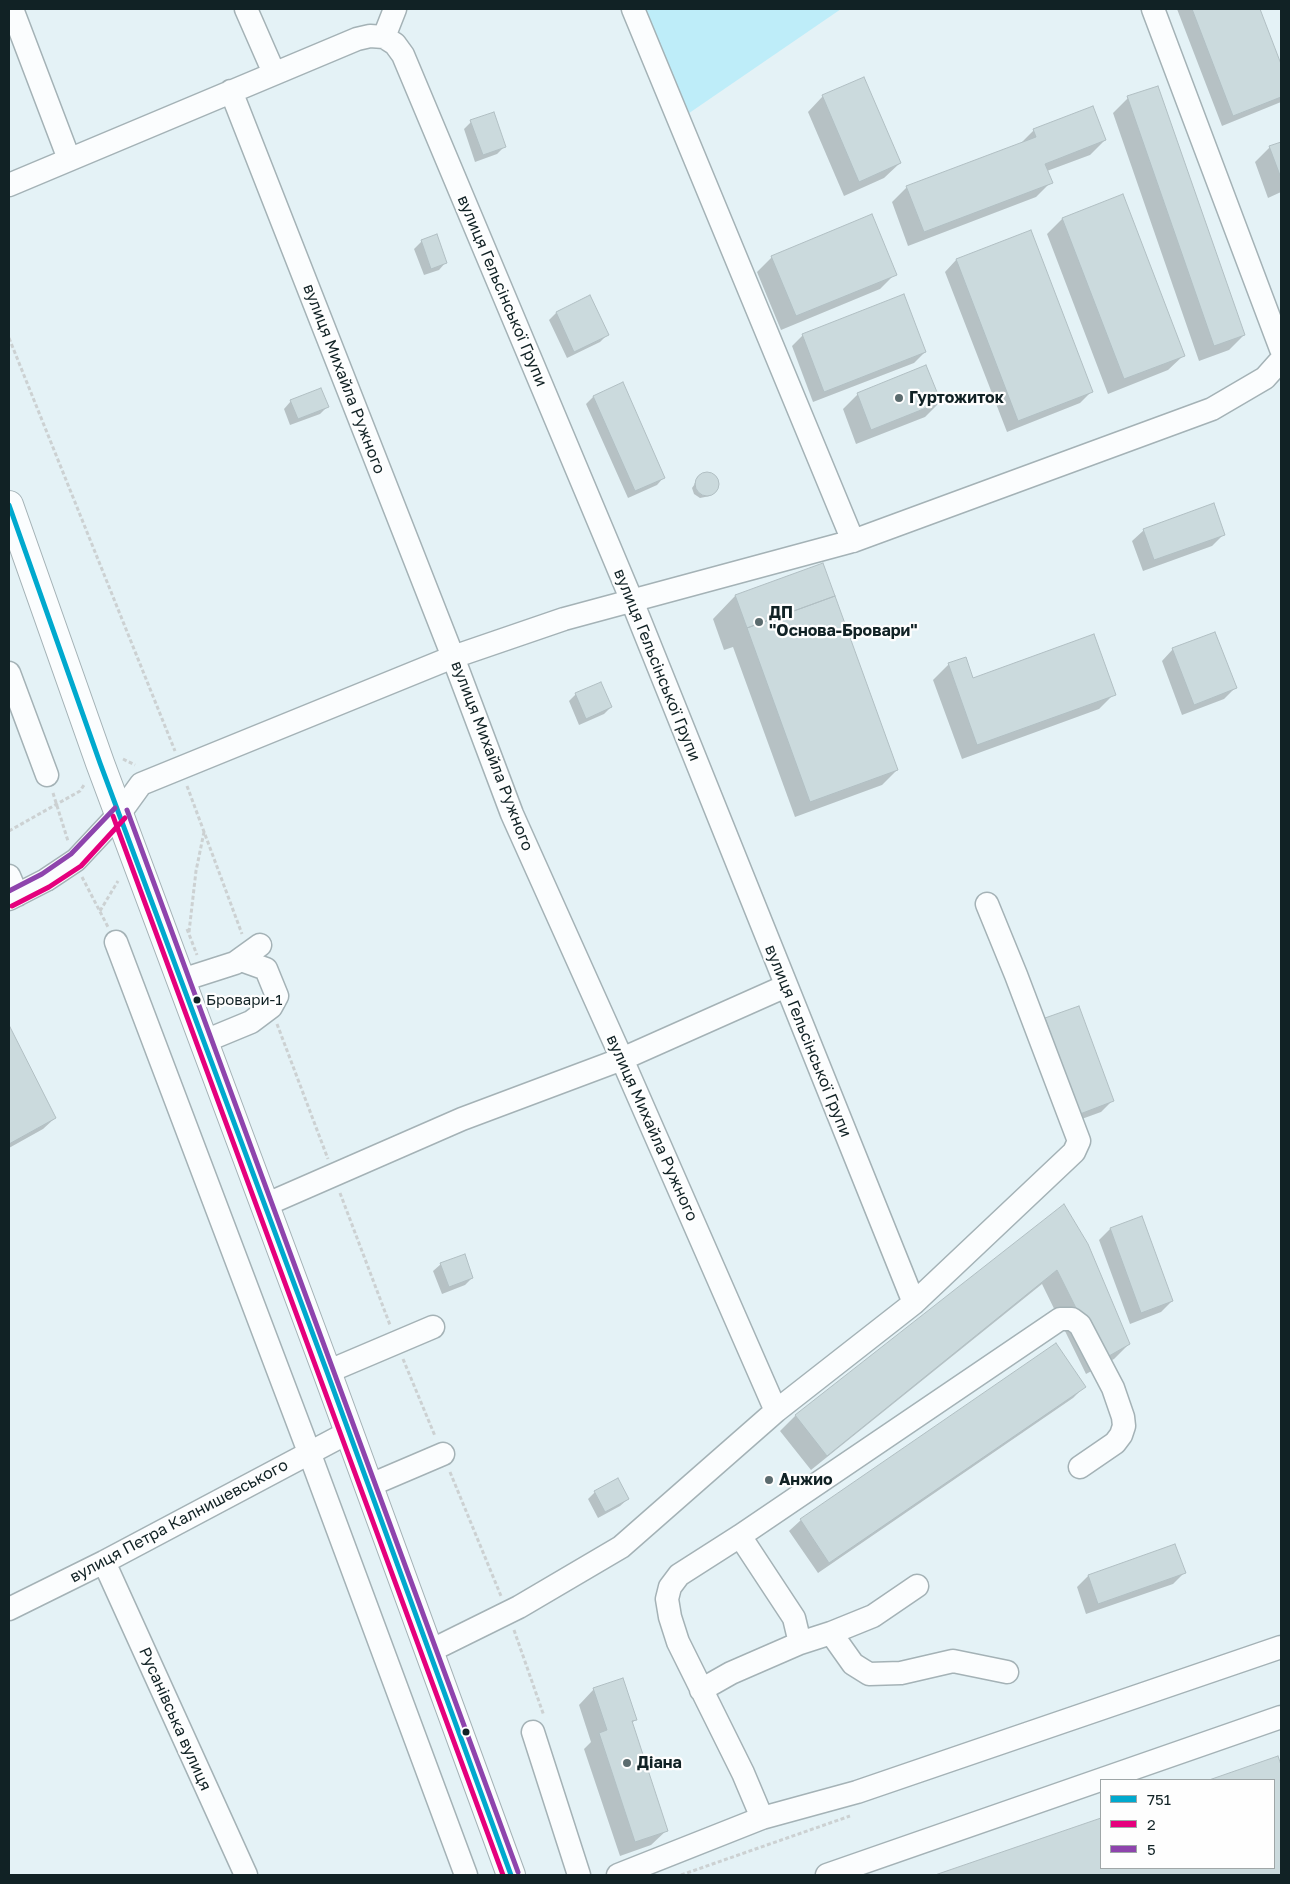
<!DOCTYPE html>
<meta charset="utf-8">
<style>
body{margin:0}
#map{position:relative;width:1290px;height:1884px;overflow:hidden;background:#e4f2f6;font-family:"Golos Text",sans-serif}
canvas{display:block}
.frame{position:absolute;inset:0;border:10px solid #112225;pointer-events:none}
.legend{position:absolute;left:1100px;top:1779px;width:175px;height:90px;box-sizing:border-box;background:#fefefe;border:1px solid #9fa6a7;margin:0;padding:6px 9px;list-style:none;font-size:15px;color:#112225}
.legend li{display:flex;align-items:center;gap:10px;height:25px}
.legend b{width:25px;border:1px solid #9fa6a7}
</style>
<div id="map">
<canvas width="1290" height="1884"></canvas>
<div class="frame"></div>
<ul class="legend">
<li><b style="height:6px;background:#00a9ce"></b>751</li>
<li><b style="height:6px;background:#e5007d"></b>2</li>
<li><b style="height:6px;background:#8e44ad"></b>5</li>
</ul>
</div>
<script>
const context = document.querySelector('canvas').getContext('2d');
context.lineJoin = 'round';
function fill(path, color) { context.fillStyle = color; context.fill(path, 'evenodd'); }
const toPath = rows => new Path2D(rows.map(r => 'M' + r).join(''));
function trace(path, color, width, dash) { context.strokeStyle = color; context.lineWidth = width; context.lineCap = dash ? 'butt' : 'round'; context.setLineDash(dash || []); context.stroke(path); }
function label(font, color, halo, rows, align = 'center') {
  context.font = font + ' "Golos Text",sans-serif'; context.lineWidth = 4.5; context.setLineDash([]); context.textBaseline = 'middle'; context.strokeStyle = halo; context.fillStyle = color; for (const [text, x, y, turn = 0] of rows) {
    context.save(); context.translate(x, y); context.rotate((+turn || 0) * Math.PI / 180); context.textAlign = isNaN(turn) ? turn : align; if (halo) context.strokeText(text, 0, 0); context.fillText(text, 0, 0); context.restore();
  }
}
const green = toPath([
 [633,9,841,9,679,120]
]);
const shadow = toPath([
 [1177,9,1259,9,1281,68,1281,102,1222,126],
 [823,96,900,163,884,178,844,196,808,112],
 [1128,98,1244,335,1229,350,1199,361,1113,113],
 [471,122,504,147,497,154,475,162,464,129],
 [1034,130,1105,140,1090,155,1047,171,1051,182,1036,197,908,246,892,202,907,187,1020,144],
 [1281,143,1281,192,1268,198,1255,162,1270,147],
 [1123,196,1184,355,1168,370,1108,394,1047,234,1062,219],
 [1030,232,1091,392,1080,403,1007,432,945,272,956,260],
 [436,236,446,262,439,270,424,275,414,249,421,242],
 [772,257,895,274,880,289,781,330,757,272],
 [556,313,607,335,600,342,567,358,549,320],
 [803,335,925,352,914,363,813,402,792,346],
 [622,384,664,477,657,485,628,498,586,404,593,397],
 [858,394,940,402,925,417,856,444,843,409],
 [291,401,327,407,320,414,290,425,284,409],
 [708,474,716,479,717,486,710,496,700,498,694,494,692,488,701,475],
 [1144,530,1224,534,1212,546,1143,571,1132,541],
 [822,564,897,770,882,785,795,817,733,647,724,650,713,619,735,596],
 [1173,649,1235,688,1224,699,1182,715,1162,661],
 [949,664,973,679,1114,694,1099,709,962,759,933,680],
 [576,694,611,707,604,714,579,725,569,701],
 [1046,1019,1112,1101,1101,1112,1068,1124,1034,1031],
 [9,1027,55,1118,43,1129,9,1148],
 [1063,1206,1129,1344,1114,1359,1086,1374,1042,1284,811,1470,780,1431,795,1416],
 [1141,1218,1172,1301,1161,1312,1130,1324,1099,1240,1110,1229],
 [441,1264,472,1278,465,1285,442,1294,433,1271],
 [1084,1387,1073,1398,818,1573,789,1531,801,1520],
 [595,1492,628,1499,620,1506,598,1518,588,1499],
 [1174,1545,1184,1573,1173,1584,1086,1614,1077,1587,1088,1576],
 [594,1689,636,1719,631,1724,667,1830,651,1845,620,1856,584,1749,591,1742,579,1705],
 [1277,1758,1281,1769,1281,1875,939,1875,1101,1819,1101,1868,1274,1868,1274,1780,1212,1780]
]);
const building = toPath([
 [1192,9,1260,9,1281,64,1281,97,1233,116,1192,9],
 [864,77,901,163,859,182,822,95,864,77],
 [1158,86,1245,335,1214,346,1127,96,1158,86],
 [1093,106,1106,140,1045,164,1053,183,924,232,906,186,1036,137,1033,129,1093,106],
 [494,112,506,147,483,155,470,120,494,112],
 [1281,142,1281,178,1269,146,1281,142],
 [1123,194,1185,356,1124,379,1062,218,1123,194],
 [872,214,897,275,796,316,771,256,872,214],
 [1031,230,1093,392,1018,421,956,259,1031,230],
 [437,234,447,263,431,269,421,240,437,234],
 [904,294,926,352,824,392,802,334,904,294],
 [590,295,609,335,574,352,556,312,590,295],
 [926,365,941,402,871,430,857,393,926,365],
 [623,382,665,478,635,491,593,396,623,382],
 [321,388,329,407,298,419,290,400,321,388],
 '695 484a12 12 0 1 1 24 0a12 12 0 1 1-24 0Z',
 [1214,503,1225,535,1154,560,1143,529,1214,503],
 [823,563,835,596,747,628,735,595,823,563],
 [835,596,898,770,810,802,747,628,835,596],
 [1215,632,1237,688,1194,705,1172,648,1215,632],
 [1094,634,1116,695,977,745,948,663,966,657,973,678,1094,634],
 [601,682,612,707,586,719,575,693,601,682],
 [1079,1006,1114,1101,1080,1114,1045,1018,1079,1006],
 [9,1025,56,1118,9,1144,9,1025],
 [1064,1204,1088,1244,1130,1344,1102,1360,1057,1270,827,1456,795,1415,1064,1204],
 [1142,1216,1173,1301,1141,1313,1110,1228,1142,1216],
 [465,1254,473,1278,449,1287,440,1263,465,1254],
 [1056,1343,1086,1387,829,1563,800,1519,1056,1343],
 [618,1478,629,1499,605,1512,594,1491,618,1478],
 [1175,1544,1186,1573,1098,1604,1088,1575,1175,1544],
 [623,1678,637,1720,632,1721,668,1831,635,1842,599,1733,607,1730,593,1688,623,1678],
 [1278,1756,1281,1765,1281,1875,935,1875,1101,1818,1101,1868,1274,1868,1274,1780,1209,1780,1278,1756]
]);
const path = toPath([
 [9,338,175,751],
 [123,759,135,765],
 [187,786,242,934],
 [53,793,68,841],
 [9,831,80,791,84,785],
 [82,877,108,927],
 [100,911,118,881],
 [187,929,197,955],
 [189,932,196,871,204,832],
 [277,1024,328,1159],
 [340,1193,390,1325],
 [403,1359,435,1436],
 [450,1472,501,1596],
 [514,1630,544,1716],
 [681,1875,850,1816]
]);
const minor = toPath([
 [12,9,69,159],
 [246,9,274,73],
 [633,9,853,541],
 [1153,9,1281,349],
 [384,37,395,9],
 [231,91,453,657,512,814,622,1059,776,1411],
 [9,185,357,39,370,36,384,37,395,44,403,55,632,601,914,1303],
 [9,673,47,775],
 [9,876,17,895],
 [9,899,46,880,76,860,120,813,141,784,453,657,564,619,853,541,1212,409,1265,378,1281,360],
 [116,942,309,1452,466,1875],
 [182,980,235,963,260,945],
 [205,1041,251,1022,271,1007,277,996,266,969,241,960],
 [265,1205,462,1119,622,1059,786,986],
 [327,1372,433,1327],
 [368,1486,443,1454],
 [740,1536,794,1618,800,1643],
 [104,1562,246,1875],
 [9,1609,104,1562,349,1432],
 [831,1633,853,1664,869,1674,901,1673,953,1661,1007,1672],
 [428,1652,519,1607,621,1547,776,1411,914,1303,1074,1152,1079,1141,1016,975,987,904],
 [701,1690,731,1673,800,1643,831,1633,873,1616,917,1586],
 [533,1732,579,1875],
 [762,1818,743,1773,678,1642,670,1617,667,1599,670,1587,679,1575,740,1536,1060,1319,1072,1319,1080,1325,1113,1388,1123,1417,1124,1426,1121,1435,1115,1443,1080,1467],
 [618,1875,762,1818,857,1792,1281,1647],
 [827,1875,1281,1717,1281,1718]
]);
const major = toPath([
 [9,505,100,763,327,1372,511,1875]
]);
const bus1 = toPath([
 [9,505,100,763,327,1372,511,1875]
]);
const bus2 = toPath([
 [113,816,503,1875],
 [12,906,49,887,81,866,125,818]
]);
const bus3 = toPath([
 [127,810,518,1872],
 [9,891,42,874,71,854,115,808]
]);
const markers = [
 [899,398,5,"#5b6b6e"],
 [759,622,5,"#5b6b6e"],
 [197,1000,4.5,"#112225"],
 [769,1480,5,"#5b6b6e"],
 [466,1732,4.5,"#112225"],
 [627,1763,5,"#5b6b6e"]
];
const busNames = [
 ["Бровари-1",206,1000]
];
const streetNames = [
 ["вулиця Гельсінської Групи",502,291,67],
 ["вулиця Михайла Ружного",344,379,69],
 ["вулиця Гельсінської Групи",657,665,68],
 ["вулиця Михайла Ружного",492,756,69],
 ["вулиця Гельсінської Групи",808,1041,68],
 ["вулиця Михайла Ружного",652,1128,66],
 ["вулиця Петра Калнишевського",179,1521,-28],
 ["Русанівська вулиця",175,1719,66]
];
const poiNames = [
 ["Гуртожиток",909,398],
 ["ДП",769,613],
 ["\"Основа-Бровари\"",769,631],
 ["Анжио",779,1480],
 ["Діана",637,1763]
];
fill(green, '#beedf9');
fill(shadow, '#0003');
fill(building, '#cbdadd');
trace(building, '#b1bfc3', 1);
trace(minor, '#a4b2b6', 25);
trace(major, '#a4b2b6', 30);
trace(path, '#ccd1d2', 3, [4, 2.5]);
trace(minor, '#fbfdfe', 22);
trace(major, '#fbfdfe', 28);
trace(bus1, '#00a9ce', 5);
trace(bus2, '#e5007d', 5);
trace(bus3, '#8e44ad', 5);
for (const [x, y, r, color] of markers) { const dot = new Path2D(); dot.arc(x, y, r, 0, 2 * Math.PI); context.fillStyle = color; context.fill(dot); trace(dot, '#fefefe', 2); }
label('15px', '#112225', '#fefefe', busNames, 'left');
label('16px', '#112225', '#fefefe', streetNames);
label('bold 16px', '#112225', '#fefefe', poiNames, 'left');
</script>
